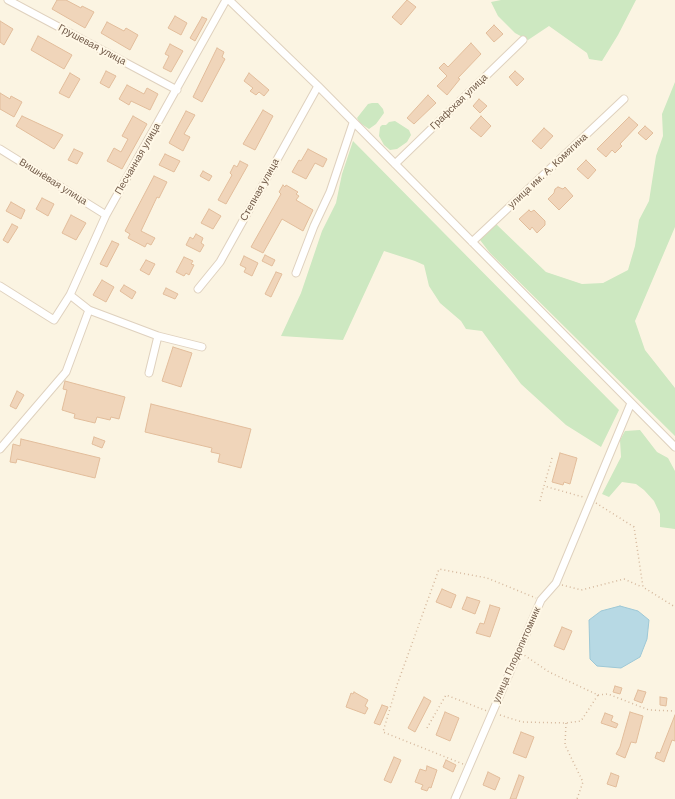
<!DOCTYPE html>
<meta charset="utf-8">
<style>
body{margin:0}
canvas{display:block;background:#fbf4e2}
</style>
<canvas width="675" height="799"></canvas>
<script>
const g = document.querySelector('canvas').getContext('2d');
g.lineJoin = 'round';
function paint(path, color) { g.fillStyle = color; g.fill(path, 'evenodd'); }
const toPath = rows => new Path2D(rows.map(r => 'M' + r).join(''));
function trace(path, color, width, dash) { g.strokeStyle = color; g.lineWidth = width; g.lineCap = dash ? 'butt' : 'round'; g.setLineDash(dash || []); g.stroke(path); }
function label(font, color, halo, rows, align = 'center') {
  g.font = font + ' Arial,sans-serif'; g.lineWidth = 4; g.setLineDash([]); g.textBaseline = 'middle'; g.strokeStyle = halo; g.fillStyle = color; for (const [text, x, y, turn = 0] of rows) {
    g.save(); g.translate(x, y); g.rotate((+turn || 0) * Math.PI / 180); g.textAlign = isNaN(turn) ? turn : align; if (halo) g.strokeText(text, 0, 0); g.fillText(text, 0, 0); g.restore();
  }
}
paint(toPath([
 [501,0,636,0,618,35,602,61,589,59,587,53,549,26,528,40,515,33,498,16,491,2],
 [675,82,675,227,635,321,645,350,675,388,675,436,490,253,480,240,496,224,546,272,582,284,603,283,628,270,635,246,639,220,649,201,656,156,663,136,662,114],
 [372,103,378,103,383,109,384,113,376,124,369,129,360,123,357,118,368,104],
 [395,121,409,130,411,135,407,142,397,149,390,150,384,145,379,136,380,127,382,125,386,125,389,122],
 [353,141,619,410,601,447,566,425,521,384,482,331,466,329,461,321,440,303,429,286,424,265,415,261,384,251,343,340,281,336,301,293,322,231,336,203,342,174],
 [640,430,657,452,668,458,675,471,675,529,660,527,660,514,654,501,644,490,636,484,622,482,609,497,602,494,621,457,620,440,625,431]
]), '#cde8c1');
const water = toPath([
 [620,606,638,611,649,620,647,639,640,657,621,668,597,666,590,659,589,620,601,611,620,606]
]);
paint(water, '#b7d9e4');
trace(water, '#9dc8d6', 1);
const building = toPath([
 [57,0,66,0,81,8,82,6,94,12,85,28,52,9,57,0],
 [407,0,416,7,401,25,392,17,407,0],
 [175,16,187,23,181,35,168,28,175,16],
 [202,17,207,19,195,41,190,38,202,17],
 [0,21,13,29,4,45,0,42,0,21],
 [107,22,124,31,126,28,138,35,130,50,101,33,107,22],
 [494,25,503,34,494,42,486,33,494,25],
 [38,36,72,55,64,69,31,50,38,36],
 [471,43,481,54,458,78,460,79,447,95,437,86,447,76,439,68,444,63,448,67,471,43],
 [170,44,183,51,171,72,163,68,169,56,165,54,170,44],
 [217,48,224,52,222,57,225,59,202,102,193,97,217,48],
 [106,71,116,76,109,88,100,83,106,71],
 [515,71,524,79,517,86,509,77,515,71],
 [70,73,80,79,69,98,59,93,70,73],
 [249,73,269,90,264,96,259,92,256,95,250,91,253,88,244,81,249,73],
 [127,85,144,94,147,88,158,94,150,110,131,101,129,105,119,99,127,85],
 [0,93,10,99,11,96,22,102,14,117,0,109,0,93],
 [428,95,436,103,414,124,407,118,428,95],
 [479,99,487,106,480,113,473,106,479,99],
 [263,110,273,116,255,150,243,144,263,110],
 [186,111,195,115,184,134,190,137,183,151,169,143,186,111],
 [22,116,63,135,54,149,16,126,22,116],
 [133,116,147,124,122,169,107,161,114,148,121,152,128,139,122,136,133,116],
 [481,116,491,126,481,137,470,128,481,116],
 [629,117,638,125,620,144,622,146,615,153,612,150,606,157,597,149,629,117],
 [645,126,653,133,646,140,638,133,645,126],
 [544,128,553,136,541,149,532,141,544,128],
 [74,149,83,153,77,164,68,160,74,149],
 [308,149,327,159,323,167,315,163,306,179,292,172,299,160,301,161,308,149],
 [165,154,180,161,174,172,159,165,165,154],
 [586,160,596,170,588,179,577,169,586,160],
 [240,161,248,165,226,204,218,200,232,175,230,173,234,165,237,167,240,161],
 [203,171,212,176,209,181,200,176,203,171],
 [154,176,167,182,159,198,157,197,141,231,155,238,151,245,147,243,145,247,128,238,130,234,125,231,154,176],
 [283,185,285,187,286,185,298,192,296,194,299,196,296,200,313,210,303,231,282,219,263,253,251,247,281,194,279,192,283,185],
 [558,187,563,189,565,187,573,196,559,210,548,199,554,193,555,189,558,187],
 [42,198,54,204,48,216,36,209,42,198],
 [11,202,25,210,21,219,6,211,11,202],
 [209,209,221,216,213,229,201,223,209,209],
 [529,210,531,212,534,210,545,221,545,225,537,233,532,227,530,230,519,219,529,210],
 [71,215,86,223,76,240,62,233,71,215],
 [12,224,18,227,8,243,3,240,12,224],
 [196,234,203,238,201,243,204,245,200,252,186,245,190,237,193,239,196,234],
 [112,241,119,244,107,267,100,264,112,241],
 [265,255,275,260,272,266,262,261,265,255],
 [244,256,258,263,252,276,244,272,246,268,240,265,244,256],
 [184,257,193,261,191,264,194,265,189,275,186,273,184,276,176,272,184,257],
 [146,260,155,264,149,275,140,270,146,260],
 [276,272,282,274,271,297,265,294,276,272],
 [102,280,114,287,106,302,93,295,102,280],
 [124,285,136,292,132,299,120,291,124,285],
 [166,288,178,294,175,299,163,294,166,288],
 [173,347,192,353,181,387,162,381,173,347],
 [65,381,125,397,119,419,111,417,110,420,97,417,95,423,74,418,75,414,62,410,67,390,63,389,65,381],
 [17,391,24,395,16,409,10,406,17,391],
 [151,404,251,429,241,468,218,462,220,454,211,452,212,448,145,432,151,404],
 [94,437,105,441,102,448,92,444,94,437],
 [21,439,100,458,95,478,17,459,16,463,10,462,13,444,20,446,21,439],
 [560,453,577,458,570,484,564,482,563,485,552,482,560,453],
 [442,589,456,595,451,608,436,602,442,589],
 [467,597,480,601,475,614,462,609,467,597],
 [490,605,500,608,490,637,476,633,480,623,484,624,490,605],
 [562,627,572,631,564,650,554,646,562,627],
 [615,686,622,688,620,694,613,692,615,686],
 [638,690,646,692,642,703,634,700,638,690],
 [354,692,368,700,365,706,368,708,365,714,346,707,351,693,353,694,354,692],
 [424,697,431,701,415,732,408,728,424,697],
 [660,697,667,698,666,706,660,705,660,697],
 [382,705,388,707,380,725,374,723,382,705],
 [445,712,459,718,450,741,436,735,445,712],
 [630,712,643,716,636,743,631,742,625,758,616,754,620,747,630,712],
 [605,713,613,716,611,721,618,724,616,728,601,723,605,713],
 [675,715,675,741,672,740,664,762,655,758,657,752,660,753,675,715],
 [521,732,534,737,526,758,513,753,521,732],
 [394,757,401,760,391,783,384,780,394,757],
 [446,760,456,765,453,772,443,767,446,760],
 [427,766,437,770,431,788,429,787,427,791,421,789,423,785,415,782,420,769,426,771,427,766],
 [488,772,500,778,495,790,483,785,488,772],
 [611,773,619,776,616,787,607,784,611,773],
 [519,775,524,777,516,799,510,799,519,775]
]);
paint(building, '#f0d5ba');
trace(building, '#e2bd9b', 1);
const minor = toPath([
 [8,0,177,90],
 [229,0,318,86,675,447],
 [0,149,106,215],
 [395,164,523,40],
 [472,242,624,99],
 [296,273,314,226,330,192,353,123],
 [0,286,54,320,70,295,106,215,226,0],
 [198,289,220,262,318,86],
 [89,310,158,336,202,347],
 [149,373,158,336],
 [0,449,66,372,89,310,70,295],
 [455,799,541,600,556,583,631,403]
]);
trace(minor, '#dfd1be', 9);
trace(toPath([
 [552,458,544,486,583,497],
 [540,501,544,486],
 [596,503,634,527,643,587,675,607],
 [562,585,581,590,624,579,642,587],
 [598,695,608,694,649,710,675,711],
 [500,715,522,722,566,723,581,721,598,695,549,672,524,655],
 [566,723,565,745,583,782,577,799],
 [427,728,446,695,487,711],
 [463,764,383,732,397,685,439,569,487,578,536,598]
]), '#d5b89d', 1.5, [1, 3]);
trace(minor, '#fff', 7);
label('10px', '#725b49', '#fff8e7', [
 ["Грушевая улица",92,45,28],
 ["Графская улица",459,102,-44],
 ["Песчанная улица",138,159,-60],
 ["улица им. А. Комягина",548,171,-43],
 ["Вишнёвая улица",53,182,32],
 ["Степная улица",260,190,-61],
 ["улица Плодопитомник",517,655,-66]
]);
</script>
